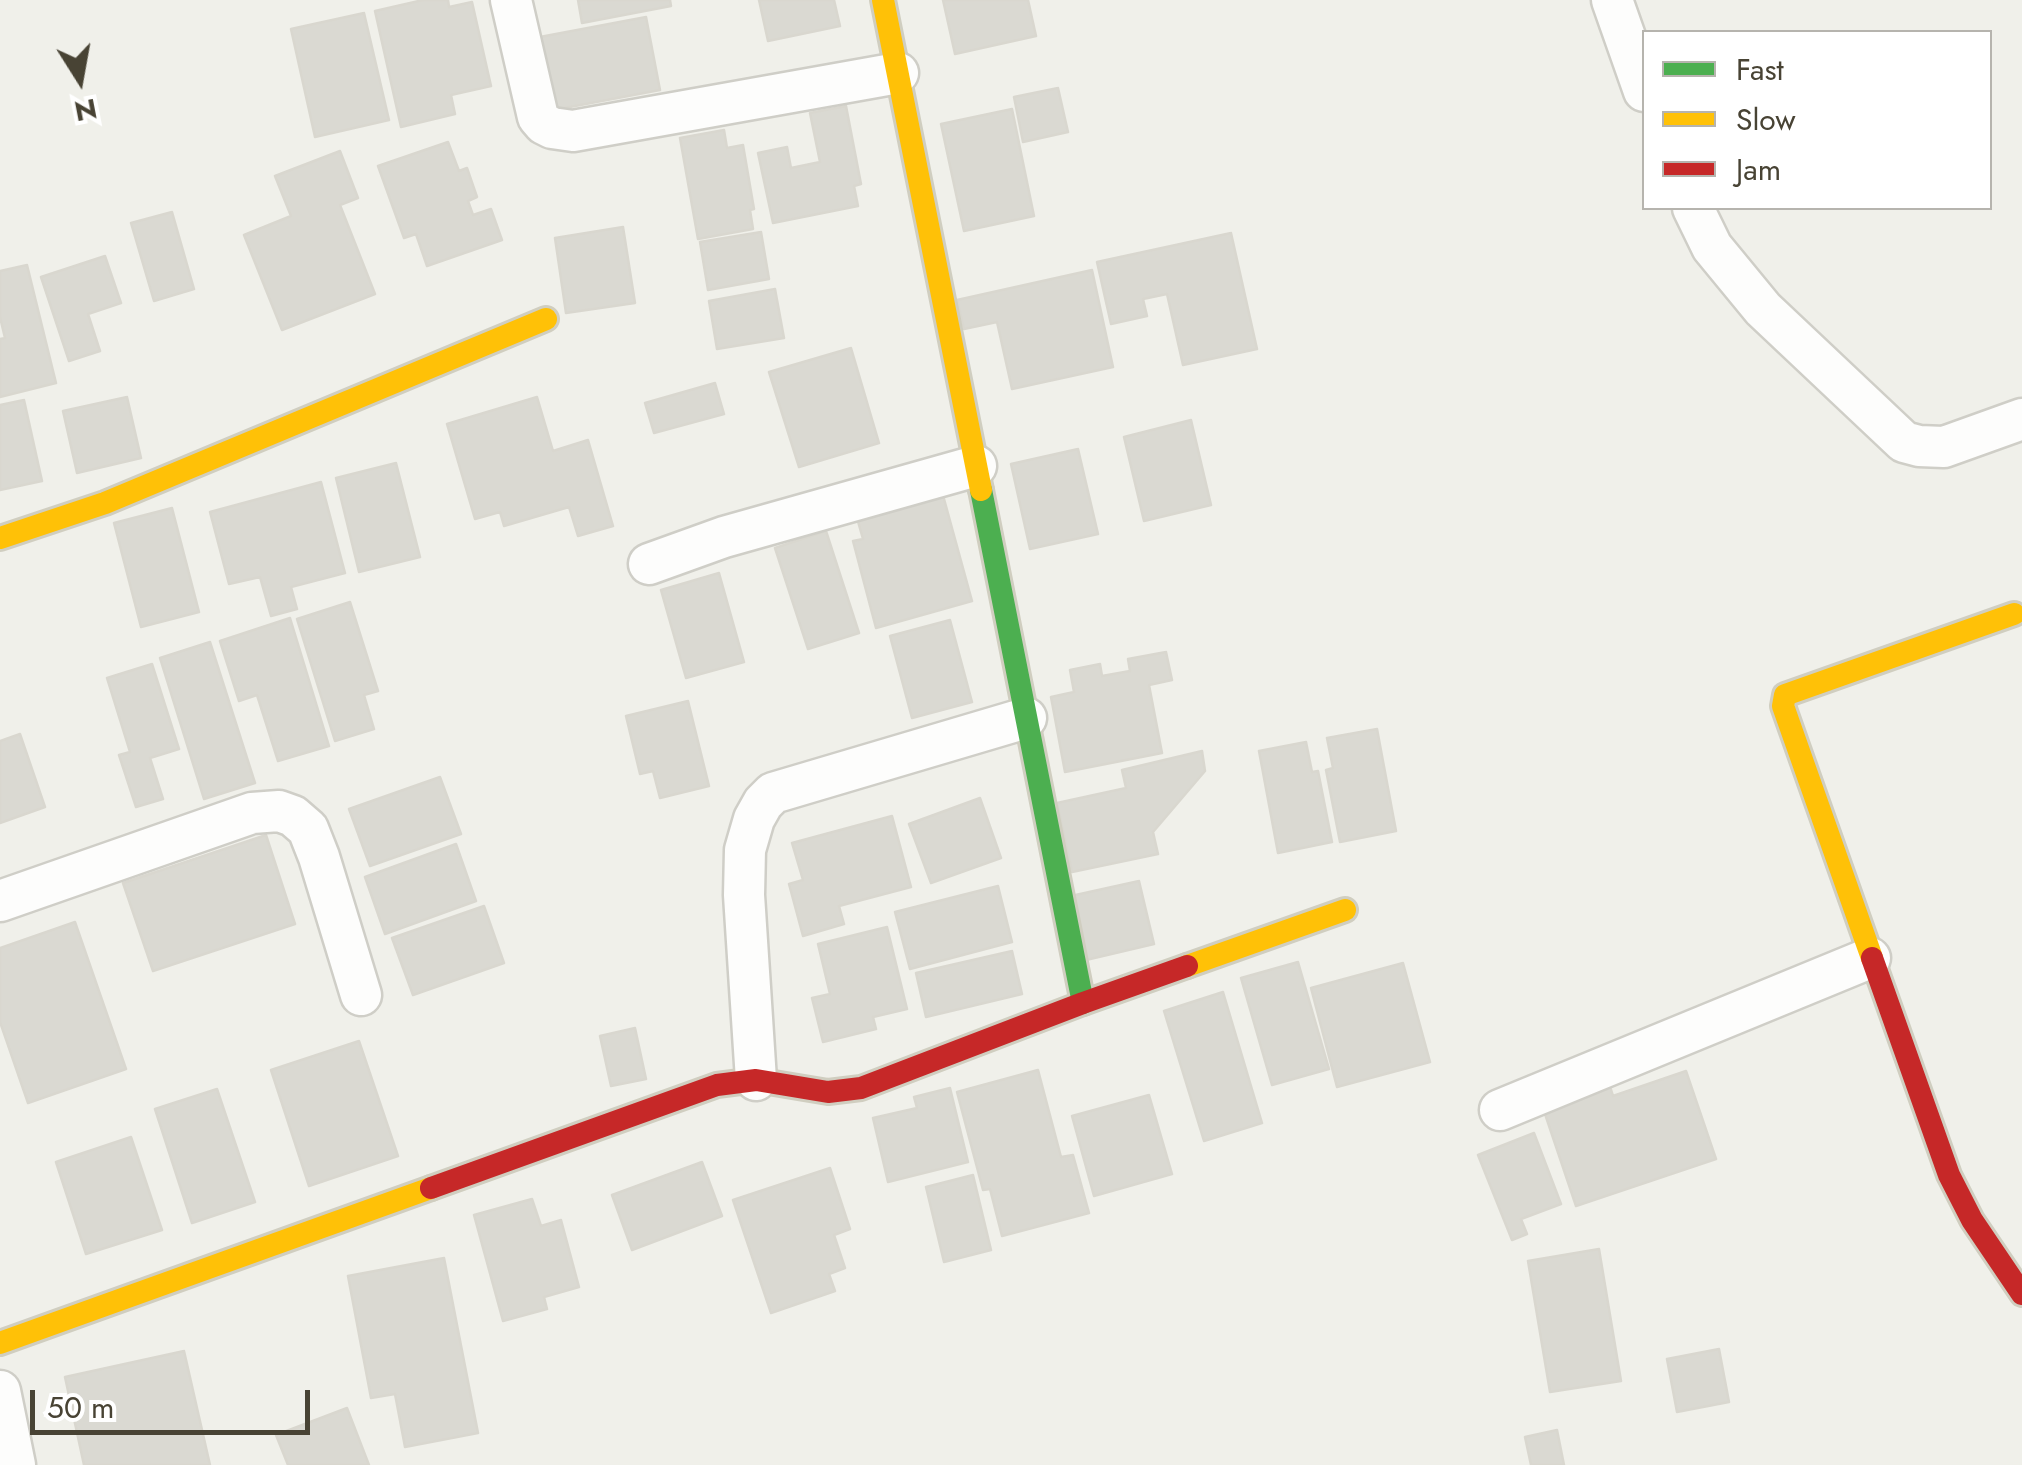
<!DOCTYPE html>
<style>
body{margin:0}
#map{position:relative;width:2022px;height:1465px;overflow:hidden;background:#f0f0ea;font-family:Jost,sans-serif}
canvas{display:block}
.legend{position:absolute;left:1642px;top:30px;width:350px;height:180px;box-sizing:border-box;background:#fff;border:2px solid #b6b4ae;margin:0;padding:12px 18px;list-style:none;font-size:30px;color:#484334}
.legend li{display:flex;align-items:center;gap:20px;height:50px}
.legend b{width:50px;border:2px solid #b6b4ae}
.north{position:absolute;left:30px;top:30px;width:100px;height:100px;-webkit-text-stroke:8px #fff;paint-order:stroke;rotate:169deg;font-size:28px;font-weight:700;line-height:40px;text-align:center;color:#484334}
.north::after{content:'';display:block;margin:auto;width:35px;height:45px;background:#484334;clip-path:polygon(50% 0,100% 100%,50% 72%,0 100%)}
.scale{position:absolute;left:30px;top:1390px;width:280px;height:45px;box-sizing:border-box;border:5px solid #484334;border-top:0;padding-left:12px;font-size:30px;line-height:35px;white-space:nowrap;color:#484334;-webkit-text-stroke:8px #fff;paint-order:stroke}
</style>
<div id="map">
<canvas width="2022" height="1465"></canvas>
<ul class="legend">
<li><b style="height:12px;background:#4caf50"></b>Fast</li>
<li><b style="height:12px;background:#ffc107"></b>Slow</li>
<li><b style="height:12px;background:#c62828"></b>Jam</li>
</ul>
<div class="north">N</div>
<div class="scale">50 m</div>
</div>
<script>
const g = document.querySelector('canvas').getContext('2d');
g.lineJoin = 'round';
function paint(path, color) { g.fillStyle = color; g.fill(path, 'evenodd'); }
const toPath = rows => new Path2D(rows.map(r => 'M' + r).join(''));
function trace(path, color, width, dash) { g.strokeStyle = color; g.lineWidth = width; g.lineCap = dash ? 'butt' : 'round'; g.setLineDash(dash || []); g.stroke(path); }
const building = toPath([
 [423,0,448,0,449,7,472,2,491,86,451,95,455,114,401,127,375,11,423,0],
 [578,0,670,0,671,6,582,23,578,0],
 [759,0,834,0,840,26,768,41,759,0],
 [943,0,1028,0,1036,36,955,54,943,0],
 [364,13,389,120,315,137,291,29,364,13],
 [646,17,660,90,538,113,524,40,646,17],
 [1058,88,1068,132,1023,142,1014,97,1058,88],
 [846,106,861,184,854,186,858,206,773,223,758,153,787,147,791,168,820,162,810,113,846,106],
 [1012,109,1034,216,964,231,941,124,1012,109],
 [724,130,727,148,743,145,754,209,750,210,753,229,698,239,680,138,724,130],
 [448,142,459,171,467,168,477,197,468,201,473,215,491,209,502,240,427,266,416,234,404,238,378,166,448,142],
 [340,151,358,198,340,205,375,294,282,330,244,235,291,216,275,176,340,151],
 [172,212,194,289,154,301,131,223,172,212],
 [623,227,635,303,566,313,555,238,623,227],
 [761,232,769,279,708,290,700,242,761,232],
 [1231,233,1257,349,1183,365,1167,294,1143,299,1147,316,1111,324,1097,262,1231,233],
 [105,256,121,303,88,314,100,351,69,361,41,277,105,256],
 [27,265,56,383,0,397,0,339,5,338,0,317,0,271,27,265],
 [1092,270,1113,367,1012,389,997,322,964,329,957,300,1092,270],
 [775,289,784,338,717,349,709,301,775,289],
 [851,348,879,443,799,467,769,372,851,348],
 [715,383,724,414,654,433,645,403,715,383],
 [127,397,141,458,77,473,63,411,127,397],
 [537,397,553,451,588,440,613,526,578,536,569,507,504,526,500,512,475,519,447,424,537,397],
 [24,400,42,481,0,490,0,405,24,400],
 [1191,420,1211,505,1144,521,1124,437,1191,420],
 [1078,449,1098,534,1030,549,1011,464,1078,449],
 [396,463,420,557,359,572,336,478,396,463],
 [321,482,345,573,291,587,297,609,271,616,260,577,229,584,210,512,321,482],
 [941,488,972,601,876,628,853,541,863,539,855,511,941,488],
 [172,508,199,612,141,627,114,523,172,508],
 [826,531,859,633,808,649,775,548,826,531],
 [719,573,744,662,686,678,661,590,719,573],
 [350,602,378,691,364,695,374,729,335,741,297,619,350,602],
 [290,618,329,746,278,761,257,695,239,701,220,641,290,618],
 [950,620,972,702,912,718,890,636,950,620],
 [210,642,255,783,204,799,160,658,210,642],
 [1166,652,1172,680,1149,685,1162,753,1065,772,1051,697,1074,692,1070,670,1100,664,1102,676,1130,671,1128,659,1166,652],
 [152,664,179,749,150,758,163,799,136,807,119,755,130,752,107,678,152,664],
 [688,701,709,786,660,798,653,771,640,774,626,716,688,701],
 [1377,729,1396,831,1340,842,1326,770,1333,768,1327,738,1377,729],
 [20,734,45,807,0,823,0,741,20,734],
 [1306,742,1312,772,1318,771,1332,842,1278,853,1259,751,1306,742],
 [1202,751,1205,771,1153,832,1158,854,1072,872,1057,803,1126,788,1122,770,1202,751],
 [440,777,461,834,370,866,349,809,440,777],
 [980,798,1001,858,931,883,909,824,980,798],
 [892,816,911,887,839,906,844,924,803,936,789,884,803,880,792,843,892,816],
 [266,835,295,924,153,971,123,883,266,835],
 [456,844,476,901,385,934,365,877,456,844],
 [1139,881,1154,944,1086,960,1071,896,1139,881],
 [998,886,1012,942,910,969,895,912,998,886],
 [484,906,504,963,413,995,392,938,484,906],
 [75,922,126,1069,28,1103,0,1022,0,948,75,922],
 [887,927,907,1009,873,1017,876,1029,823,1042,812,998,830,994,818,944,887,927],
 [1012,951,1022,994,926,1017,916,973,1012,951],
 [1298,962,1329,1069,1272,1085,1241,978,1298,962],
 [1403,963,1430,1062,1337,1087,1311,988,1403,963],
 [1223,992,1262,1123,1204,1141,1164,1011,1223,992],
 [635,1028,646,1079,611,1086,600,1036,635,1028],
 [359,1041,398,1156,309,1186,271,1070,359,1041],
 [1038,1070,1061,1157,1073,1155,1089,1213,1002,1236,990,1189,983,1190,957,1092,1038,1070],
 [1686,1071,1716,1159,1576,1206,1542,1105,1609,1083,1613,1096,1686,1071],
 [950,1088,968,1162,888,1182,873,1118,917,1108,914,1097,950,1088],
 [217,1089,255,1202,192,1223,155,1109,217,1089],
 [1149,1095,1172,1174,1094,1196,1072,1116,1149,1095],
 [1534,1133,1561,1204,1521,1219,1527,1234,1512,1240,1478,1155,1534,1133],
 [131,1137,162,1230,86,1254,56,1162,131,1137],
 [702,1162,722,1216,632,1250,612,1195,702,1162],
 [830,1168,850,1229,834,1235,845,1268,829,1274,835,1291,771,1313,733,1200,830,1168],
 [973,1175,991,1250,944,1262,926,1187,973,1175],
 [532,1199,541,1226,561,1220,579,1287,544,1297,547,1309,503,1321,474,1215,532,1199],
 [1599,1249,1621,1381,1550,1392,1528,1261,1599,1249],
 [444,1258,478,1433,405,1447,395,1394,371,1398,348,1276,444,1258],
 [1719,1349,1729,1402,1677,1412,1667,1359,1719,1349],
 [184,1351,210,1465,84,1465,65,1377,184,1351],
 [347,1408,369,1465,288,1465,276,1435,347,1408],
 [1557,1430,1564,1465,1531,1465,1525,1437,1557,1430]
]);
paint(building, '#dad9d2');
trace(building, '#d9d7cf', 2.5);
const street = toPath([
 [511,0,538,117,544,124,552,128,573,131,898,73],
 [1612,0,1644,91],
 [1693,208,1712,247,1763,309,1904,442,1919,446,1944,447,2022,419],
 [649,564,724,537,976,466],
 [0,901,252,813,279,811,293,816,308,829,319,857,361,995],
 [756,1080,744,895,745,850,754,819,763,803,773,793,1026,718],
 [1500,1110,1870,958],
 [0,1391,15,1465]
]);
const fast = toPath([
 [981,490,1083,1003]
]);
const slow = toPath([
 [883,0,981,490],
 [0,538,105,503,546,319],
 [1872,958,1783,706,1785,695,2014,614],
 [1187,966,1345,910],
 [0,1343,431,1188]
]);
const jam = toPath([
 [1872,958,1949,1175,1972,1220,2022,1294],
 [431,1188,717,1085,756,1080,828,1092,861,1088,1083,1003,1187,966]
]);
trace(street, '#cfcec7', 45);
trace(fast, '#d0cec0', 28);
trace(slow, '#d0cec0', 28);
trace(jam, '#d0cec0', 28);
trace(street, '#fdfdfc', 40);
trace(fast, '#4caf50', 22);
trace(slow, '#ffc107', 22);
trace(jam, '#c62828', 22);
</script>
